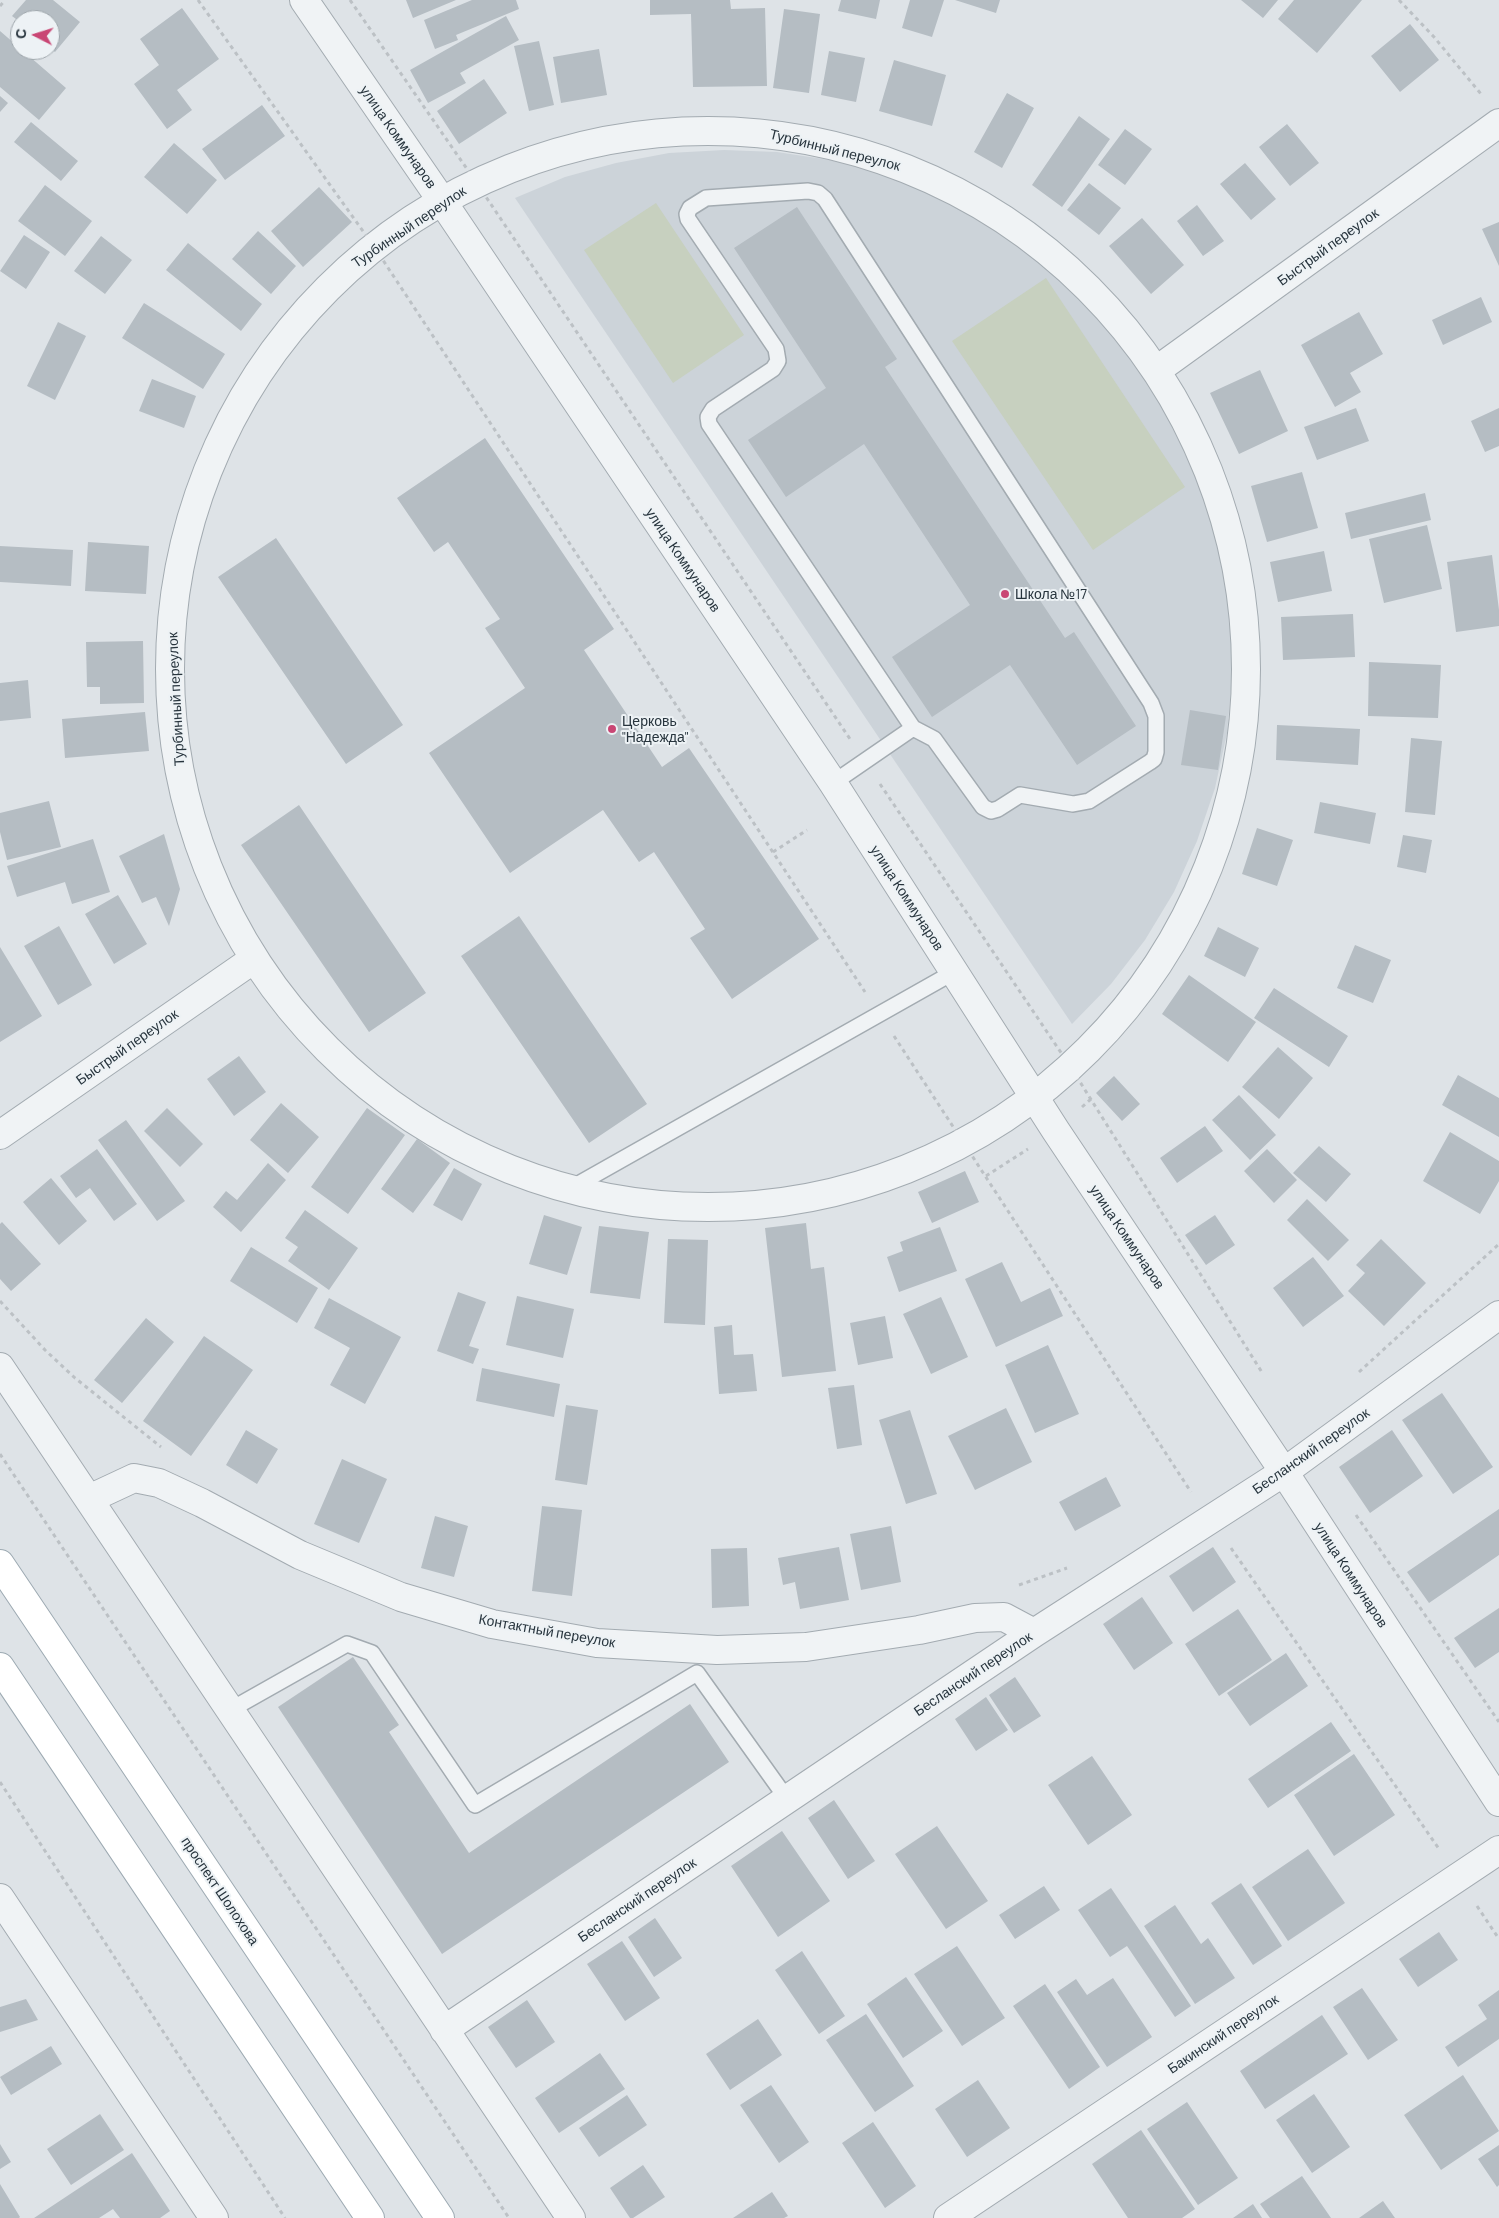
<!DOCTYPE html>
<meta charset="utf-8">
<style>
body{margin:0}
#map{position:relative;width:1499px;height:2218px;overflow:hidden;background:#dee3e7;font-family:Barlow,sans-serif}
canvas{display:block}
.north{position:absolute;left:10px;top:10px;width:50px;height:50px;box-sizing:border-box;background:#edf2f5;border:1px solid #9ea6ab;border-radius:50%;rotate:275deg;font-size:14px;font-weight:700;line-height:20px;text-align:center;color:#27343d}
.north::after{content:'';display:block;margin:auto;width:18px;height:22px;background:#c94674;clip-path:polygon(50% 0,100% 100%,50% 72%,0 100%)}
</style>
<div id="map">
<canvas width="1499" height="2218"></canvas>
<div class="north">С</div>
</div>
<script>
const g = document.querySelector('canvas').getContext('2d');
g.lineJoin = 'round';
function paint(path, color) { g.fillStyle = color; g.fill(path, 'evenodd'); }
const toPath = rows => new Path2D(rows.map(r => 'M' + r).join(''));
function trace(path, color, width, dash) { g.strokeStyle = color; g.lineWidth = width; g.lineCap = dash ? 'butt' : 'round'; g.setLineDash(dash || []); g.stroke(path); }
function label(font, color, halo, rows, align = 'center') {
  g.font = font + ' Barlow,sans-serif'; g.lineWidth = 4; g.setLineDash([]); g.textBaseline = 'middle'; g.strokeStyle = halo; g.fillStyle = color; for (const [text, x, y, turn = 0] of rows) {
    g.save(); g.translate(x, y); g.rotate((+turn || 0) * Math.PI / 180); g.textAlign = isNaN(turn) ? turn : align; if (halo) g.strokeText(text, 0, 0); g.fillText(text, 0, 0); g.restore();
  }
}
paint(toPath([
 [724,150,777,152,830,160,883,173,933,193,981,217,1026,247,1068,281,1106,320,1140,362,1169,409,1193,459,1212,512,1225,566,1232,622,1232,678,1227,733,1215,788,1197,841,1174,892,1145,940,1111,984,1072,1024,515,198,565,177,616,163,669,153]
]), '#ccd3d9');
paint(toPath([
 [656,203,744,335,673,383,584,250],
 [1046,278,1185,487,1093,550,952,341]
]), '#c7d0bf');
paint(toPath([
 [26,0,53,0,80,22,55,52,50,48,50,20,20,20,20,22,12,16],
 [406,0,456,0,413,18],
 [472,0,516,0,519,9,456,35,458,40,435,49,424,20],
 [650,0,730,0,731,9,765,8,767,86,693,87,691,14,650,15],
 [841,0,880,0,876,19,838,11],
 [910,0,944,0,932,37,902,28],
 [955,0,1000,0,996,13],
 [1241,0,1278,0,1263,18],
 [1294,0,1362,0,1317,53,1278,19],
 [182,8,219,59,177,90,192,110,167,129,134,84,159,65,140,39],
 [784,9,820,14,809,93,773,88],
 [506,16,519,40,460,73,466,83,428,103,410,70],
 [1410,24,1439,60,1400,92,1371,56],
 [0,31,66,88,39,120,0,87],
 [539,41,554,105,529,111,514,46],
 [599,49,607,95,561,103,553,57],
 [829,51,865,58,856,102,821,95],
 [894,60,946,75,932,126,879,111],
 [484,79,507,113,459,144,437,111],
 [1007,93,1034,108,1002,168,974,152],
 [0,96,8,103,0,112],
 [262,105,285,136,225,180,202,149],
 [1079,116,1110,139,1062,207,1032,185],
 [31,122,78,161,61,181,14,142],
 [1287,124,1319,163,1290,186,1259,147],
 [1125,129,1152,149,1125,185,1098,165],
 [174,143,217,180,187,214,144,177],
 [1245,163,1276,199,1251,220,1220,184],
 [1089,183,1121,208,1099,235,1067,210],
 [45,185,92,221,65,256,18,221],
 [319,187,352,222,303,267,271,231],
 [1197,205,1224,241,1203,256,1177,221],
 [797,207,897,359,885,367,1065,638,1074,632,1136,726,1077,765,1010,665,932,717,892,657,970,605,864,444,786,497,748,440,826,388,734,248],
 [1142,218,1184,265,1151,294,1109,246],
 [1499,222,1499,266,1482,229],
 [258,231,296,266,271,294,232,259],
 [24,235,50,252,26,289,0,271],
 [101,236,132,260,105,294,74,271],
 [188,243,262,304,241,331,166,270],
 [1481,297,1492,322,1443,345,1432,320],
 [144,303,225,354,203,389,122,338],
 [1359,312,1383,354,1350,373,1361,392,1335,407,1301,345],
 [58,322,86,336,55,400,27,386],
 [1260,370,1288,431,1239,454,1210,393],
 [152,379,196,396,184,428,139,411],
 [1356,408,1369,441,1317,460,1304,427],
 [1499,408,1499,446,1485,452,1471,421],
 [485,438,614,629,584,650,662,767,689,748,819,939,732,999,690,938,705,929,654,852,639,862,603,810,510,873,429,753,525,688,485,628,500,619,448,542,434,552,397,498],
 [1302,472,1318,528,1267,542,1251,486],
 [1425,493,1431,520,1351,539,1345,513],
 [1427,525,1442,589,1384,603,1369,539],
 [276,538,403,725,346,764,218,577],
 [88,542,149,546,146,594,85,591],
 [0,546,73,550,71,586,0,582],
 [1324,551,1332,591,1278,602,1270,562],
 [1492,555,1499,610,1499,626,1456,632,1447,562],
 [1353,614,1355,657,1283,660,1281,617],
 [143,641,144,703,100,704,100,687,87,687,86,642],
 [1369,662,1441,665,1438,718,1368,716],
 [28,680,31,718,0,721,0,683],
 [1190,710,1226,716,1218,770,1181,765],
 [145,712,149,751,65,758,62,719],
 [1277,725,1360,729,1358,765,1276,760],
 [1411,738,1442,741,1435,815,1405,812],
 [49,801,61,847,7,860,0,832,0,813],
 [1320,802,1376,813,1370,844,1314,833],
 [299,805,426,993,369,1032,241,845],
 [1257,828,1293,840,1277,886,1242,874],
 [164,834,180,889,169,926,156,897,142,903,119,856],
 [1403,835,1432,840,1426,873,1397,867],
 [93,839,110,892,72,904,65,882,17,897,7,866],
 [118,895,147,944,114,964,85,914],
 [519,916,647,1104,589,1143,461,956],
 [59,926,92,985,58,1005,24,946],
 [1218,927,1259,948,1245,977,1204,956],
 [1355,945,1391,960,1373,1003,1337,988],
 [0,947,42,1016,0,1042],
 [1189,975,1256,1022,1228,1062,1162,1014],
 [1274,988,1348,1036,1329,1067,1254,1018],
 [1278,1047,1313,1078,1279,1119,1242,1087],
 [239,1056,266,1092,234,1116,207,1079],
 [1458,1075,1499,1098,1499,1137,1442,1105],
 [1114,1076,1140,1104,1122,1121,1096,1093],
 [1239,1095,1276,1135,1250,1160,1212,1120],
 [281,1103,319,1137,288,1173,250,1140],
 [167,1108,203,1144,180,1167,144,1131],
 [367,1108,405,1135,348,1214,311,1187],
 [126,1120,185,1201,157,1221,98,1140],
 [1205,1126,1223,1151,1177,1183,1160,1158],
 [1450,1132,1499,1161,1499,1181,1480,1214,1423,1181],
 [417,1139,450,1163,413,1213,381,1189],
 [1319,1146,1351,1174,1326,1202,1293,1173],
 [97,1149,137,1204,114,1221,90,1188,76,1198,60,1176],
 [1267,1149,1297,1180,1274,1203,1244,1171],
 [268,1163,286,1180,241,1232,213,1207,226,1191,237,1200],
 [454,1168,482,1184,462,1221,433,1205],
 [965,1171,979,1202,932,1223,918,1192],
 [51,1178,87,1221,59,1245,23,1202],
 [1307,1199,1349,1240,1328,1261,1287,1220],
 [305,1210,358,1248,329,1290,288,1261,298,1247,285,1238],
 [544,1215,582,1227,567,1275,529,1264],
 [1215,1215,1235,1245,1206,1265,1185,1235],
 [2,1222,41,1264,11,1291,0,1279,0,1224],
 [806,1223,811,1269,824,1267,836,1371,782,1377,765,1228],
 [599,1226,649,1232,640,1299,590,1293],
 [940,1227,957,1271,899,1292,887,1257,903,1251,900,1242],
 [668,1239,708,1240,705,1325,664,1323],
 [1381,1239,1426,1283,1384,1326,1348,1291,1365,1273,1356,1265],
 [251,1247,318,1288,297,1323,230,1281],
 [1313,1257,1344,1296,1303,1327,1273,1288],
 [1002,1262,1021,1302,1050,1288,1063,1316,996,1347,965,1279],
 [458,1292,486,1302,469,1346,479,1349,473,1364,437,1351],
 [517,1296,574,1309,563,1358,506,1345],
 [941,1297,968,1357,931,1374,903,1314],
 [329,1298,401,1337,365,1404,330,1385,350,1348,314,1328],
 [885,1316,893,1358,858,1365,850,1323],
 [146,1318,174,1342,122,1403,94,1380],
 [732,1325,734,1355,753,1354,757,1391,719,1394,714,1327],
 [204,1336,253,1370,191,1456,143,1421],
 [1048,1345,1079,1414,1035,1433,1005,1365],
 [482,1368,560,1384,554,1417,476,1401],
 [854,1385,862,1445,837,1449,828,1388],
 [1442,1393,1493,1467,1453,1494,1402,1420],
 [566,1405,598,1410,587,1485,555,1480],
 [1006,1408,1032,1462,975,1490,948,1436],
 [910,1410,937,1494,906,1504,879,1420],
 [246,1430,278,1449,257,1484,226,1465],
 [1392,1430,1423,1476,1370,1513,1339,1467],
 [342,1459,387,1479,359,1543,314,1524],
 [1106,1477,1121,1506,1075,1531,1059,1502],
 [542,1506,582,1510,572,1596,532,1591],
 [1499,1509,1499,1555,1429,1603,1407,1572],
 [435,1516,468,1526,454,1577,421,1568],
 [891,1526,901,1582,861,1590,850,1534],
 [839,1547,849,1600,800,1609,795,1582,783,1585,778,1558],
 [1213,1547,1236,1582,1193,1612,1169,1576],
 [747,1548,749,1606,712,1608,711,1549],
 [1142,1597,1173,1643,1134,1670,1103,1624],
 [1499,1608,1499,1652,1475,1668,1454,1638],
 [1238,1609,1272,1660,1219,1696,1185,1644],
 [1286,1653,1308,1686,1250,1726,1227,1693],
 [353,1657,399,1725,389,1732,469,1853,690,1704,729,1762,442,1954,278,1707],
 [1015,1677,1041,1716,1014,1733,989,1695],
 [986,1697,1008,1730,976,1751,955,1719],
 [1331,1722,1351,1751,1268,1808,1248,1779],
 [1354,1754,1395,1815,1334,1856,1294,1795],
 [1092,1756,1132,1815,1088,1845,1048,1785],
 [834,1800,875,1861,848,1879,808,1818],
 [937,1826,988,1901,946,1929,895,1854],
 [782,1831,830,1901,778,1937,731,1866],
 [1308,1849,1345,1903,1288,1941,1252,1887],
 [1241,1883,1282,1946,1253,1965,1211,1903],
 [1044,1886,1060,1910,1015,1939,999,1915],
 [1111,1888,1191,2006,1175,2017,1127,1946,1110,1957,1078,1910],
 [1175,1905,1201,1944,1208,1938,1235,1978,1195,2004,1144,1926],
 [655,1918,682,1958,654,1977,628,1937],
 [1439,1932,1458,1960,1418,1987,1399,1959],
 [622,1941,660,1998,625,2021,587,1964],
 [957,1946,1005,2018,962,2046,914,1974],
 [802,1951,845,2016,819,2034,775,1970],
 [906,1977,943,2031,903,2058,867,2004],
 [1113,1978,1152,2037,1107,2067,1057,1992,1076,1979,1087,1995],
 [1045,1984,1100,2067,1069,2089,1013,2006],
 [1362,1988,1398,2040,1368,2060,1333,2007],
 [1499,1990,1499,2039,1458,2067,1445,2047,1487,2019,1478,2005],
 [26,1999,38,2020,0,2032,0,2007],
 [527,2000,555,2042,516,2068,488,2027],
 [866,2014,914,2086,875,2112,826,2040],
 [1322,2015,1348,2054,1265,2109,1240,2071],
 [758,2019,782,2055,730,2090,706,2054],
 [51,2046,62,2064,11,2095,0,2077],
 [600,2053,625,2089,559,2133,535,2098],
 [1463,2075,1499,2131,1441,2170,1404,2115],
 [978,2080,1010,2128,967,2157,935,2109],
 [771,2085,809,2142,779,2163,740,2105],
 [1314,2094,1350,2147,1312,2173,1276,2120],
 [627,2095,647,2125,599,2157,579,2128],
 [1187,2102,1238,2178,1198,2205,1147,2129],
 [100,2114,124,2150,71,2185,47,2149],
 [873,2122,916,2186,885,2208,842,2143],
 [1141,2130,1195,2209,1182,2218,1128,2218,1092,2164],
 [0,2144,11,2162,0,2169],
 [1499,2145,1499,2185,1497,2187,1478,2159],
 [132,2153,170,2211,160,2218,120,2218,113,2209,99,2218,34,2218],
 [643,2165,665,2197,633,2218,630,2218,610,2188],
 [1302,2176,1331,2218,1270,2218,1260,2204],
 [0,2184,20,2217,19,2218,0,2218],
 [772,2192,788,2216,784,2218,733,2218],
 [1383,2201,1395,2218,1359,2218],
 [1253,2204,1262,2218,1233,2218]
]), '#b5bdc3');
const service = toPath([
 [833,783,913,728,709,424,708,417,713,409,773,369,778,361,776,349,688,219,687,214,690,208,706,198,808,191,818,193,825,199,1151,703,1156,716,1156,752,1154,759,1150,762,1089,801,1073,804,1020,795,998,809,991,811,983,807,934,739,913,728],
 [566,1191,954,972],
 [230,1710,347,1644,372,1653,475,1805,697,1673,787,1799]
]);
const minor = toPath([
 [304,0,442,201,833,783,1056,1131,1284,1472,1499,1802],
 '170 669a538 538 0 1 1 1076 0a538 538 0 1 1-1076 0Z',
 [1157,370,1499,123],
 [0,1135,254,959],
 [0,1367,571,2218],
 [89,1499,134,1478,159,1483,202,1503,300,1555,401,1597,492,1624,597,1643,717,1650,806,1647,919,1630,975,1618,1004,1617,1034,1633],
 [0,1898,214,2218],
 [444,2030,1034,1633,1284,1472,1499,1315],
 [948,2218,1499,1850]
]);
const primary = toPath([
 [0,1564,440,2218],
 [0,1667,370,2218]
]);
trace(service, '#a3abb1', 18);
trace(minor, '#a3abb1', 30);
trace(primary, '#9daab2', 30);
trace(toPath([
 [198,0,375,248,865,992],
 [350,0,476,182,850,739],
 [1399,0,1434,37,1481,94],
 [0,6,5,0],
 [880,784,1070,1066,1263,1374],
 [773,852,807,830],
 [894,1036,1191,1492],
 [1082,1107,1091,1099],
 [986,1176,1028,1149],
 [0,1301,45,1350,75,1378,161,1447],
 [1359,1372,1499,1244],
 [0,1454,509,2218],
 [1356,1515,1499,1722],
 [1231,1548,1439,1849],
 [1019,1585,1067,1568],
 [0,1782,285,2218],
 [1477,1906,1499,1939]
]), '#bcc1c5', 3, [4, 4]);
trace(service, '#f0f3f5', 15);
trace(minor, '#f0f3f5', 28);
trace(primary, '#fff', 28);
for (const [x, y, r, color] of [
 [1005,594,5,"#c94674"],
 [612,729,5,"#c94674"]
]) { const dot = new Path2D(); dot.arc(x, y, r, 0, 2 * Math.PI); g.fillStyle = color; g.fill(dot); trace(dot, '#edf2f5', 2); }
label('14px', '#27343d', '#edf2f5', [
 ["улица Коммунаров",398,137,55],
 ["Турбинный переулок",835,150,14],
 ["Турбинный переулок",409,227,-34],
 ["Быстрый переулок",1328,247,-36],
 ["улица Коммунаров",683,560,56],
 ["Турбинный переулок",176,699,-93],
 ["улица Коммунаров",907,898,57],
 ["Быстрый переулок",127,1047,-35],
 ["улица Коммунаров",1127,1237,56],
 ["Бесланский переулок",1311,1451,-35],
 ["улица Коммунаров",1351,1575,57],
 ["Контактный переулок",547,1631,10],
 ["Бесланский переулок",973,1674,-34],
 ["проспект Шолохова",220,1891,56],
 ["Бесланский переулок",637,1900,-34],
 ["Бакинский переулок",1223,2034,-34]
]);
label('14px', '#27343d', '#edf2f5', [
 ["Школа №17",1015,594],
 ["Церковь",622,721],
 ["\"Надежда\"",622,737]
], 'left');
</script>
